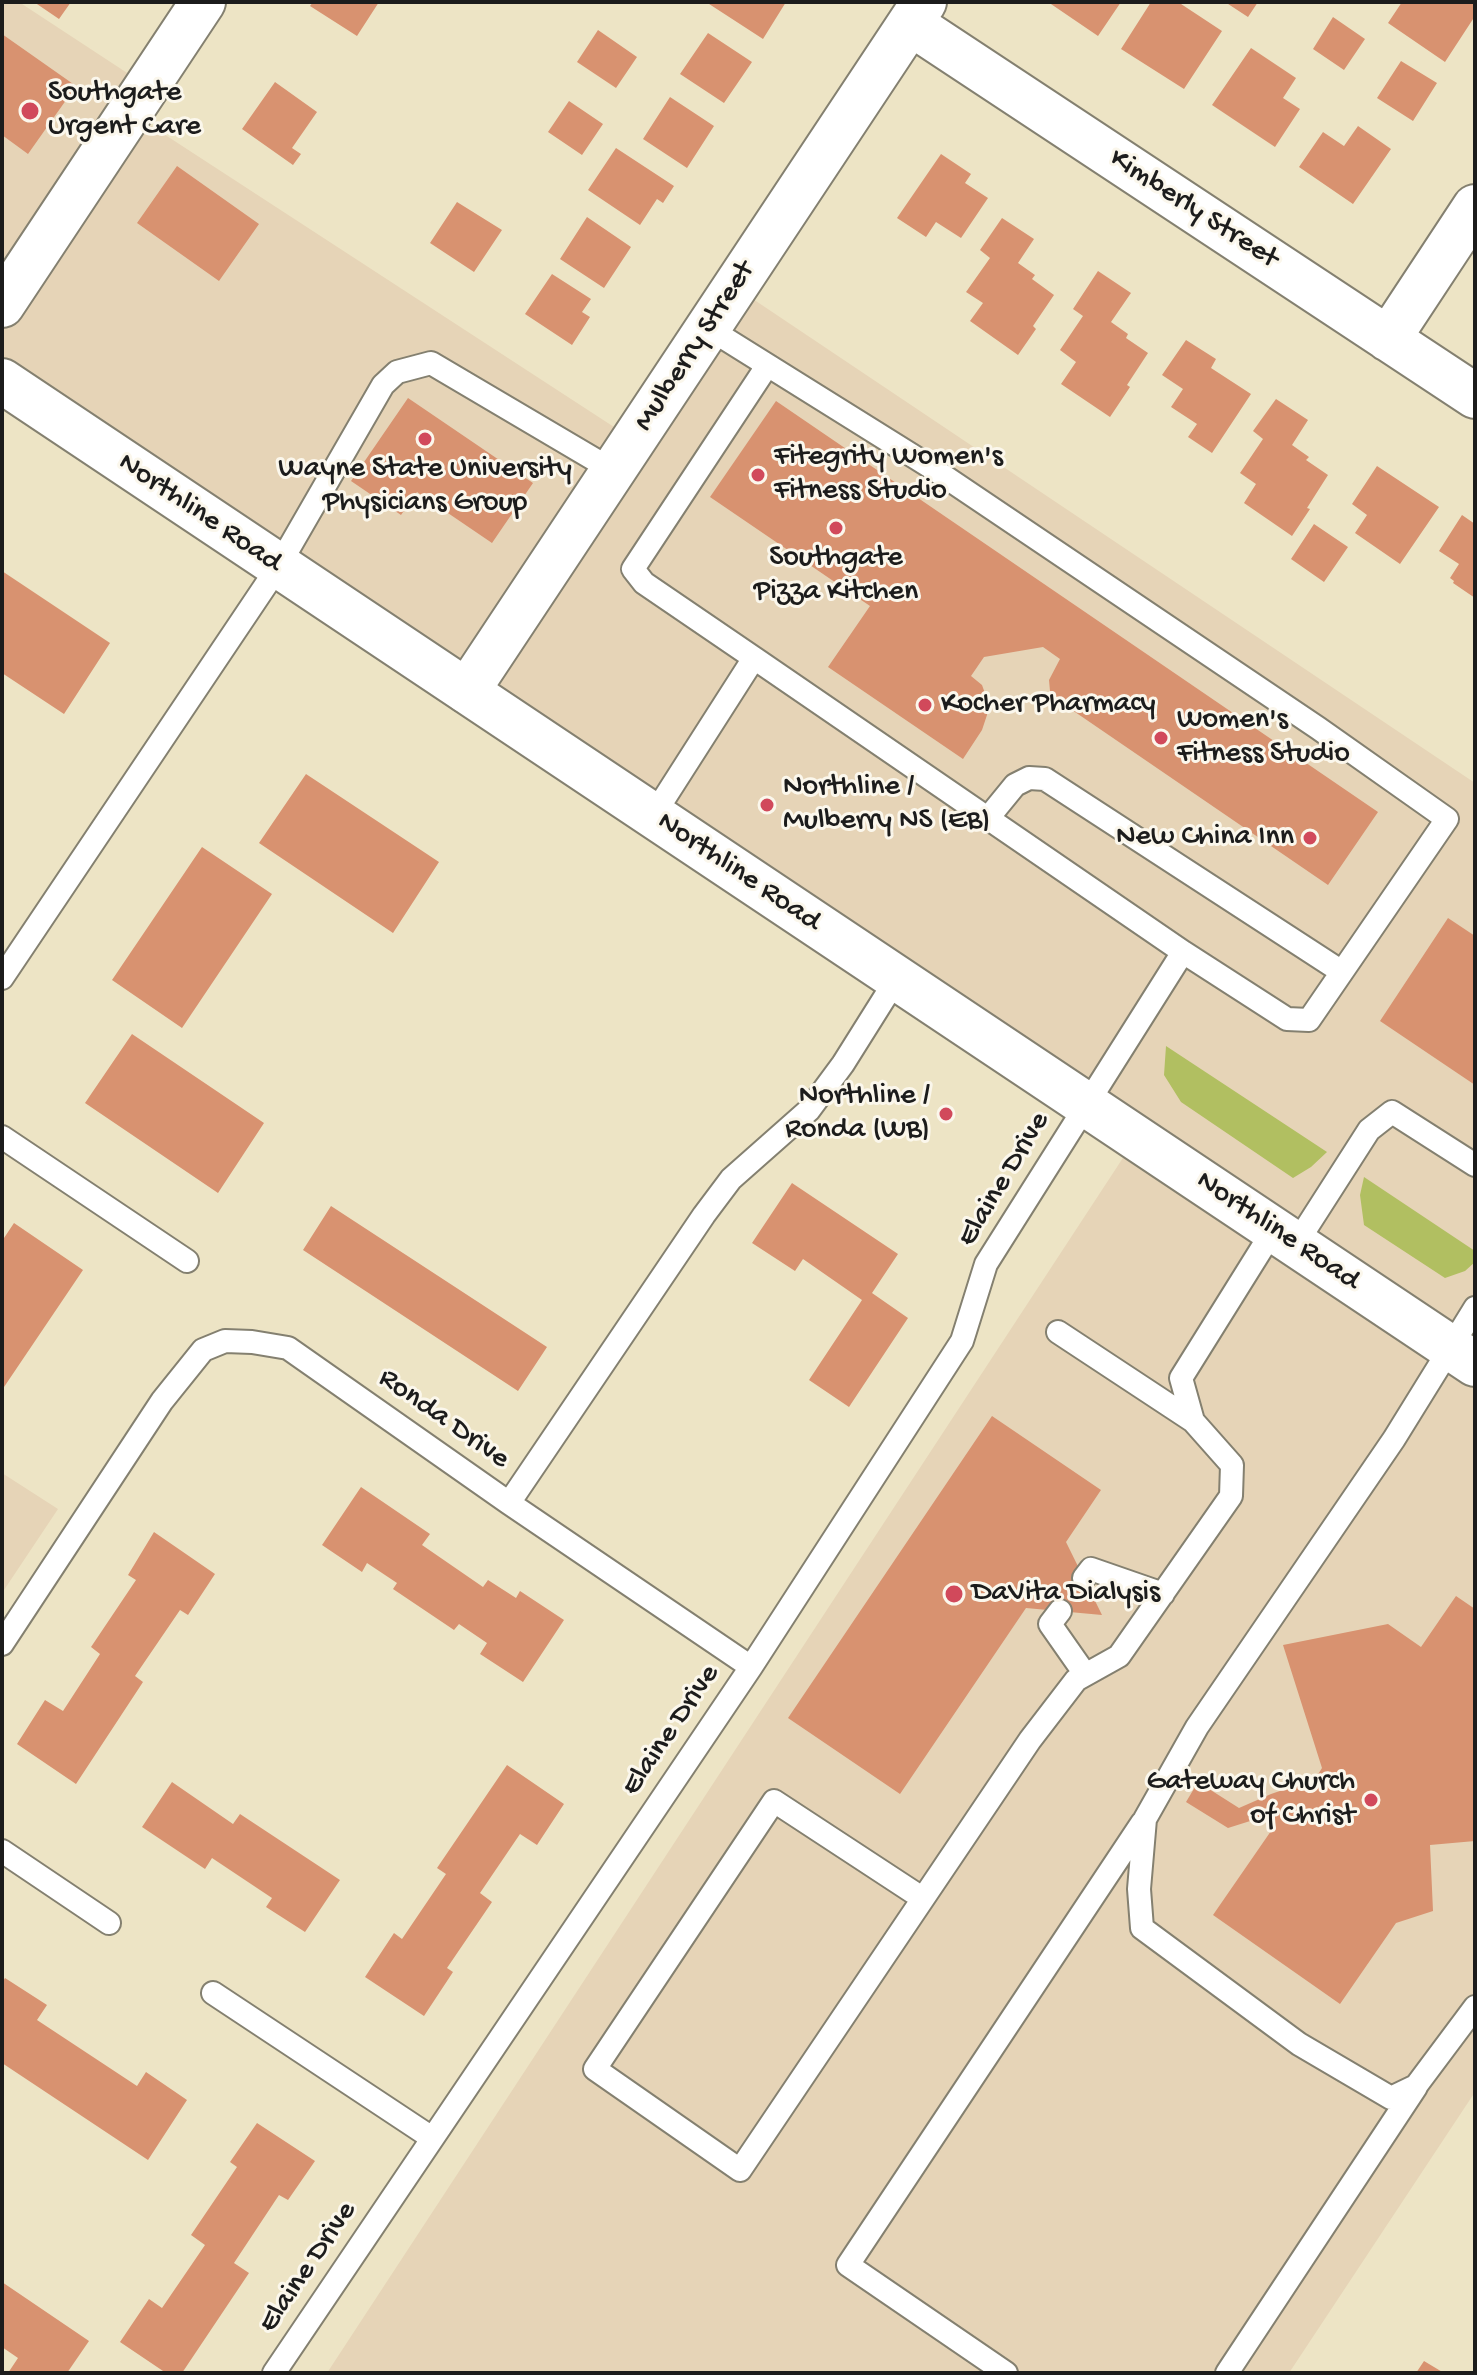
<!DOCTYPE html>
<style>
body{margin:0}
#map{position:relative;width:1477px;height:2375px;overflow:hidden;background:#ede4c5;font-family:"Gochi Hand",sans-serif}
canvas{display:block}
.frame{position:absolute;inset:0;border:4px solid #1c1c1c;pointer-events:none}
</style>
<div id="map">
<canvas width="1477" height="2375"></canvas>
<div class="frame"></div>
</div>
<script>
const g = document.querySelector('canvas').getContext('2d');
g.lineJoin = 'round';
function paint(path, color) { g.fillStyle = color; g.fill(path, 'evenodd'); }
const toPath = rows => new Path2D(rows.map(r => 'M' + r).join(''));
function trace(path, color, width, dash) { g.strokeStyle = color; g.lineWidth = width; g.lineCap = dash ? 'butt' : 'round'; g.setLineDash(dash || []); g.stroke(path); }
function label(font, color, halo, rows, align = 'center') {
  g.font = font + ' "Gochi Hand",sans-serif'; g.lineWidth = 6; g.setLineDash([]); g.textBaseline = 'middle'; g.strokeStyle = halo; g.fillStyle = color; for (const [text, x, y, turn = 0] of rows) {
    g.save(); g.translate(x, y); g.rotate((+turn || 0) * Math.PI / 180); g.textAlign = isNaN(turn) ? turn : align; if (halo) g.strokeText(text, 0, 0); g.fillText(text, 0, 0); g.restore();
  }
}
paint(toPath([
 [2,2,19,2,147,86,130,112,634,440,735,287,1475,783,1475,2092,1289,2373,327,2373,1136,1138,2,381],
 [2,1473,58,1509,2,1593]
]), '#e6d4b7');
paint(toPath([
 [1166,1046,1327,1152,1311,1167,1293,1178,1181,1102,1164,1075],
 [1364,1177,1475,1251,1475,1262,1465,1271,1445,1278,1364,1225,1360,1195]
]), '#b1bf61');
paint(toPath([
 [34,2,71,2,59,19],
 [313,2,379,2,357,36,310,6],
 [706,2,786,2,763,39],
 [1048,2,1121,2,1098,36],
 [1151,2,1178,2,1222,31,1184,89,1121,49],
 [1225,2,1258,2,1248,17],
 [1402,2,1475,2,1475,16,1445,62,1388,23],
 [1333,17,1365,39,1344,70,1313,49],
 [598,30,637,57,616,88,577,62],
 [708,33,752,62,724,103,680,74],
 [2,34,76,86,28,154,2,135],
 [1251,48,1296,78,1283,98,1300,109,1275,147,1212,105],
 [1401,61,1437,83,1413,121,1377,98],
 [275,82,317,112,292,148,301,154,293,165,242,129],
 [670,97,714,126,687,168,643,139],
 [569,101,603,124,582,155,548,132],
 [1358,126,1391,149,1353,204,1299,167,1323,132,1344,146],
 [616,148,674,186,663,203,657,199,640,225,588,190],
 [941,154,971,174,965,183,988,198,961,238,936,222,926,237,897,218],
 [177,166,259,224,219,281,137,223],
 [457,202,502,230,474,272,430,243],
 [587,217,631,247,604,288,560,259],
 [1002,218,1034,239,1018,263,1035,275,1032,279,1054,295,1033,326,1036,329,1018,355,970,321,983,303,966,292,990,258,980,250],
 [1098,271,1131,293,1111,322,1128,334,1126,338,1148,353,1127,385,1130,387,1110,417,1061,384,1076,362,1060,350,1083,316,1073,309],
 [552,274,591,299,582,312,590,317,572,345,525,314],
 [1186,340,1216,359,1211,368,1251,394,1212,453,1188,437,1197,424,1171,407,1183,389,1162,375],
 [408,398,533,483,492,543,417,492,401,515,351,481],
 [1276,399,1308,420,1292,445,1309,457,1306,460,1328,475,1307,508,1310,509,1292,536,1244,503,1256,484,1240,473,1263,439,1253,431],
 [776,401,1378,812,1328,885,1056,699,1050,691,1049,680,1060,659,1043,647,984,657,971,676,982,685,987,699,987,715,982,730,963,759,828,667,870,606,710,497],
 [1377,466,1439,507,1400,564,1355,533,1367,515,1352,504],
 [1462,515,1475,524,1475,598,1453,583,1454,581,1450,578,1459,564,1439,551],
 [1314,524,1348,547,1324,582,1291,559],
 [2,571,110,643,64,714,2,673],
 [306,774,439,862,393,933,259,843],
 [202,847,272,894,182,1028,112,980],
 [1448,918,1475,936,1475,1085,1380,1021],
 [132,1034,264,1123,218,1193,85,1103],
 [792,1183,898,1254,872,1293,908,1318,849,1407,809,1380,862,1300,803,1259,795,1271,752,1243],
 [331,1206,547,1347,518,1391,303,1250],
 [14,1223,83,1270,2,1390,2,1241],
 [992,1416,1101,1490,1066,1542,1102,1615,1026,1608,900,1794,788,1718],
 [361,1487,430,1534,422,1545,483,1587,488,1580,516,1598,520,1591,564,1620,523,1682,480,1654,487,1643,459,1624,454,1630,393,1589,397,1583,367,1563,362,1572,322,1545],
 [154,1532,215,1574,188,1615,180,1610,135,1676,143,1682,76,1784,17,1744,45,1700,63,1711,100,1654,91,1647,136,1580,128,1575],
 [1456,1596,1475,1609,1475,1841,1430,1845,1433,1911,1396,1923,1340,2004,1213,1915,1271,1831,1266,1816,1228,1828,1186,1802,1198,1782,1239,1808,1271,1794,1315,1779,1322,1768,1283,1645,1388,1624,1421,1647],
 [507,1765,564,1804,537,1845,520,1834,480,1893,492,1902,447,1968,453,1972,424,2016,365,1977,394,1933,402,1939,446,1874,437,1868],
 [172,1782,233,1824,240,1814,340,1880,305,1932,266,1907,272,1898,212,1858,205,1869,142,1827],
 [5,1978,47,2005,37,2020,137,2086,146,2072,187,2100,148,2160,2,2063,2,1983],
 [257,2123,315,2161,288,2200,279,2195,234,2263,249,2273,182,2373,166,2373,120,2342,149,2299,162,2308,205,2245,191,2235,237,2167,230,2162],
 [2,2282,89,2341,67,2373,8,2373,18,2358,2,2347],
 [1424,2361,1444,2373,1416,2373]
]), '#d89270');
const service = toPath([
 [708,328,929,466,1318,728,1447,819,1309,1020,1287,1019,1183,952],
 [754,658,644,583,633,569,767,366],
 [988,818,1015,785,1029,778,1045,779,1342,972],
 [2,978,278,567,383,385,397,372,431,363,614,471],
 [2,1137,187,1261],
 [1296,1244,1369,1130,1392,1112,1475,1165],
 [1475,1308,1394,1439,1197,1727,1145,1819,1139,1889,1142,1928,1299,2044,1391,2098,1416,2086,1475,2007],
 [1058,1332,1193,1421],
 [509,1503,704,1215,731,1179,809,1110,843,1064,897,978],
 [1084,1578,1091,1569,1163,1594],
 [1060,1611,1050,1624,1085,1674],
 [2,1644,162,1401,203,1350,225,1341,252,1342,288,1348,509,1503,751,1667],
 [2,1851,109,1923],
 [922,1898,774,1801,595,2069,740,2170,1030,1740,1076,1680,1119,1656,1231,1496,1232,1465,1193,1421,1181,1378,1274,1229],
 [213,1993,432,2138],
 [274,2373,751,1667,962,1341,986,1264,1183,952,754,658,653,816],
 [1006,2373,848,2265,1142,1823],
 [1227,2373,1416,2087]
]);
const minor = toPath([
 [910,23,1475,396],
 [2,305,203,2],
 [1388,339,1475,207],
 [467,691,924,2]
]);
const secondary = toPath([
 [2,381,1475,1364]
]);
trace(service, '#848070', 26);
trace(minor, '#848070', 48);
trace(secondary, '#848070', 48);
trace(service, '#fff', 22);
trace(minor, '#fff', 44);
trace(secondary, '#fff', 44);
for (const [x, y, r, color] of [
 [30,111,10,"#d1495b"],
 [425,439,8,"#d1495b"],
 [758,475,8,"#d1495b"],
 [836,528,8,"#d1495b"],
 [925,705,8,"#d1495b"],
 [1161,738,8,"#d1495b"],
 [767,805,8,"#d1495b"],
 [1310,838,8,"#d1495b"],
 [946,1114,8,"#d1495b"],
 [954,1594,10,"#d1495b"],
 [1371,1800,8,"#d1495b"]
]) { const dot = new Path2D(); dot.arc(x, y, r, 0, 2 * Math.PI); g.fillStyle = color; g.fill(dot); trace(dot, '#fbf7ec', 3); }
label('30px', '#1c1c1c', '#fbf7ec', [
 ["Southgate",48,94],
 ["Urgent Care",48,128],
 ["Fitegrity Women's",774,458],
 ["Fitness Studio",774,492],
 ["Wayne State University",425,470,"center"],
 ["Physicians Group",425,504,"center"],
 ["Southgate",836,559,"center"],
 ["Pizza Kitchen",836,593,"center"],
 ["Kocher Pharmacy",941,705],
 ["Women's",1177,721],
 ["Fitness Studio",1177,755],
 ["Northline /",783,788],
 ["Mulberry NS (EB)",783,822],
 ["New China Inn",1294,838,"right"],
 ["Northline /",930,1097,"right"],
 ["Ronda (WB)",930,1131,"right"],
 ["DaVita Dialysis",972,1594],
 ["Gateway Church",1355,1783,"right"],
 ["of Christ",1355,1817,"right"]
], 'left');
label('30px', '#1c1c1c', '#fbf7ec', [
 ["Kimberly Street",1193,210,33],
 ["Mulberry Street",696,347,-57],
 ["Northline Road",199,514,34],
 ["Northline Road",738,873,34],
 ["Elaine Drive",1005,1180,-59],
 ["Northline Road",1277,1232,34],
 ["Ronda Drive",443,1420,35],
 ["Elaine Drive",672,1731,-56],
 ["Elaine Drive",309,2268,-56]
]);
</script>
